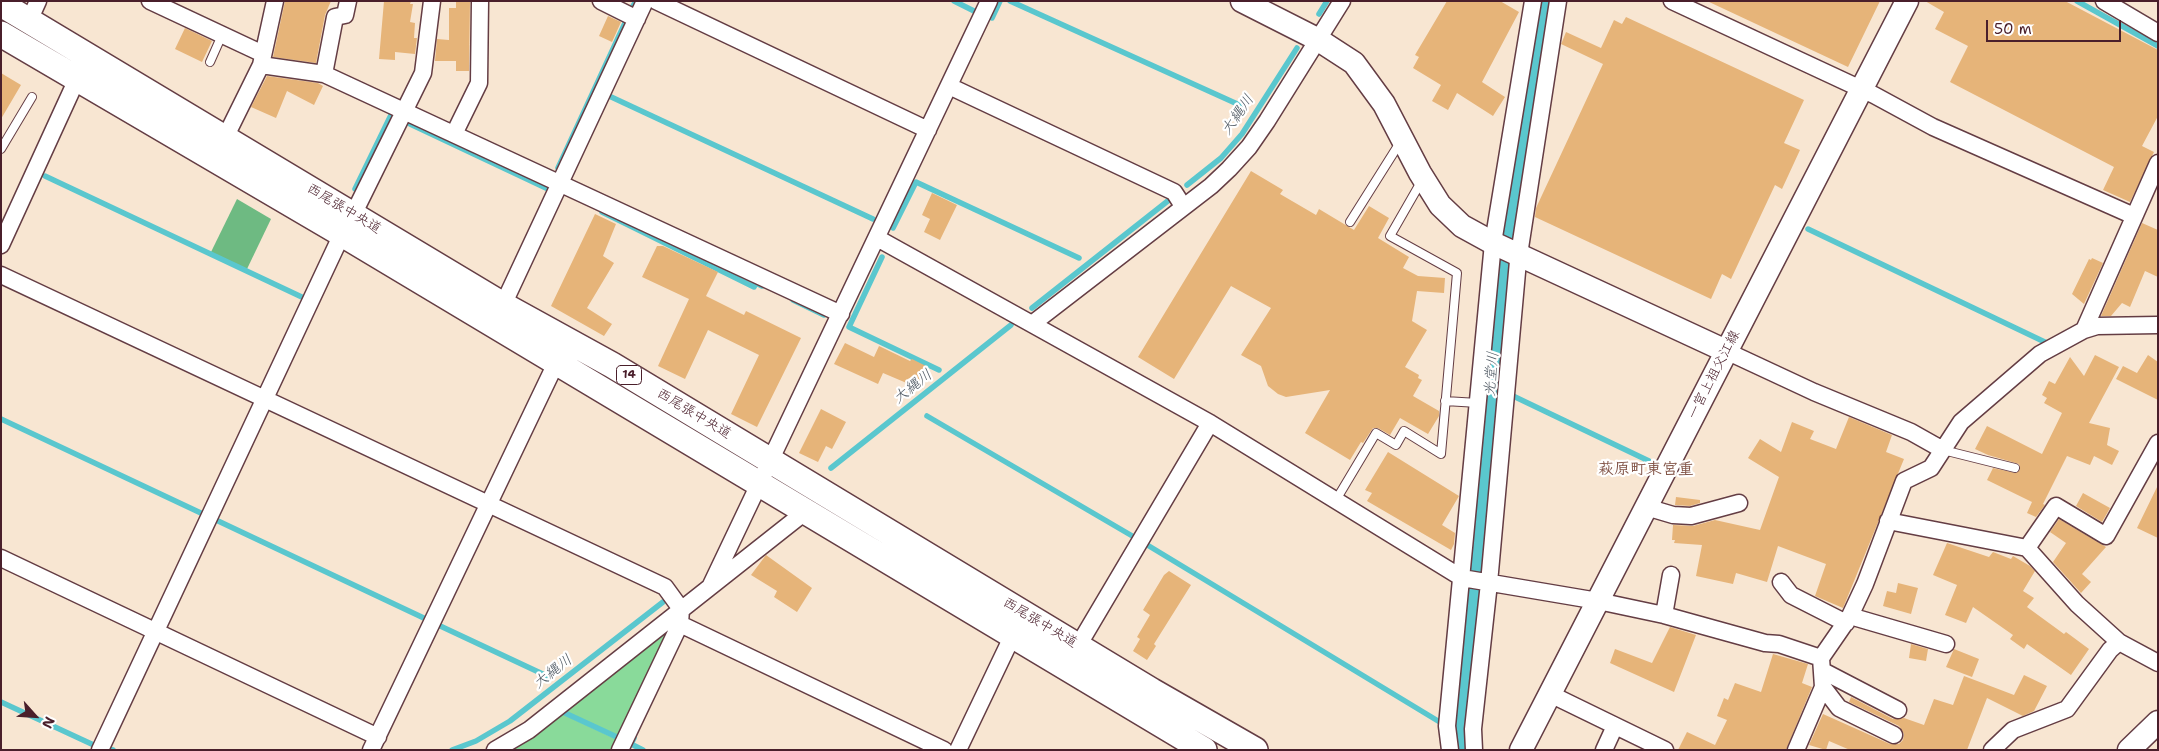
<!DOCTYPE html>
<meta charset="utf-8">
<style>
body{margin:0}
#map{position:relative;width:2159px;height:751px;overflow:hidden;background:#f8e6d2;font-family:"Shantell Sans",sans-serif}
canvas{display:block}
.frame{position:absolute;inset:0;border:2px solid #4a1f2b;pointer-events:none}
.north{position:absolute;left:10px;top:691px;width:50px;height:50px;-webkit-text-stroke:4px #fff;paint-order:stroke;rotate:116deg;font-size:14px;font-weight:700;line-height:20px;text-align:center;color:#4a1f2b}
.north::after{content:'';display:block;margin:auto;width:18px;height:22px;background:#4a1f2b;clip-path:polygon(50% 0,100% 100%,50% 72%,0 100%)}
.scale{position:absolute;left:1986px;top:20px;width:135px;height:22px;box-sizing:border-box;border:2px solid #4a1f2b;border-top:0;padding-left:6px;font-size:15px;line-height:18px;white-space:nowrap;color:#4a1f2b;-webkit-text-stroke:4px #fff;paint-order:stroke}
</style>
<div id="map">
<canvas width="2159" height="751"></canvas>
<div class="frame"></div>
<div class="north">N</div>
<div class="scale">50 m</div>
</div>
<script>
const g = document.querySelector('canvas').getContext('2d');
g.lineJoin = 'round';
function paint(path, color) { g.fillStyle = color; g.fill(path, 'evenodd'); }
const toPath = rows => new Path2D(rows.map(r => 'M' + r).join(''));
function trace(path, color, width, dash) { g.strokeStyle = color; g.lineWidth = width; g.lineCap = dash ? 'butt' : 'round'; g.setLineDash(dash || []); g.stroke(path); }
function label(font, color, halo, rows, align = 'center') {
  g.font = font + ' "Shantell Sans","Klee One",sans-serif'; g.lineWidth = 4.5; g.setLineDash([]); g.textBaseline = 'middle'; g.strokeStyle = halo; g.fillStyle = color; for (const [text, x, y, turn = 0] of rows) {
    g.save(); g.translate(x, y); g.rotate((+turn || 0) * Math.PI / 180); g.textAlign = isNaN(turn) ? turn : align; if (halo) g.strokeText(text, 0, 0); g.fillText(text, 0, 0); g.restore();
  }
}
paint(toPath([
 [671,626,619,737,561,710],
 [558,712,618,740,613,750,506,750]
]), '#89da9a');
paint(toPath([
 [237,199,271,219,247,269,211,252]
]), '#6eba82');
trace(toPath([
 [954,1,974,11],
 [1010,1,1244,107],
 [2077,1,2158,46],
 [633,6,636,1],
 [1319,14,1327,1],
 [992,18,1000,1],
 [607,95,873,219],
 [410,124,548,189],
 [558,168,625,23],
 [45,176,306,299],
 [1187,185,1221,158,1242,134,1297,48],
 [355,189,391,115],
 [602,212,754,287,756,283,762,286],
 [893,228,916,182,1079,258],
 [1808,229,2049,344],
 [882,257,849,327,939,370],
 [793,300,824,315],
 [1032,308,1169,200],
 [1511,395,1649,461],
 [927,416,1134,537],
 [1,419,203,514],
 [831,468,1011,325],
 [216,520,428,620],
 [1149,546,1443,724],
 [436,624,547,676],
 [1,702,98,747],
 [565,713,619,738],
 [634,738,631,744,643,750],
 [105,748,113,750],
 [452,750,476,741,510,721,663,602]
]), '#5ac7ce', 5.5);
trace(toPath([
 [1463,750,1461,727,1479,550,1495,340,1514,189,1544,1]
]), '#5ac7ce', 32);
paint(toPath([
 [285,1,331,1,325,15,316,63,273,57],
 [384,1,411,1,410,4,413,4,410,22,415,23,414,38,417,38,415,54,395,52,395,60,379,59],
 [1447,1,1500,1,1519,12,1482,82,1505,97,1493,116,1457,93,1448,110,1432,101,1441,85,1413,68,1419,57,1415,55],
 [1707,1,1880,1,1848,67],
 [1925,1,2065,1,2158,50,2158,116,2142,146,2154,152,2130,202,2103,190,2114,167,1950,82,1968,46,1935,29,1944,12],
 [456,2,470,2,469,71,456,71,456,61,435,61,437,39,449,40,449,8,456,8],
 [608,16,621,22,612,42,599,36],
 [1626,17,1804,100,1784,143,1800,150,1782,189,1775,185,1731,279,1722,274,1711,299,1535,217,1536,208,1603,64,1561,44,1562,42,1566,32,1601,48,1614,20,1622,24],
 [185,28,212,41,202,62,175,49],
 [1,73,21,85,1,119],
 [267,76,318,83,323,86,314,105,287,91,276,118,251,107],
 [1251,171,1283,190,1280,194,1316,215,1319,209,1354,230,1369,206,1389,218,1378,238,1409,257,1403,268,1418,276,1445,278,1444,293,1417,291,1412,321,1427,330,1405,367,1419,375,1418,378,1422,380,1413,396,1439,411,1439,416,1428,434,1400,418,1390,435,1378,428,1373,428,1363,443,1361,442,1350,460,1305,433,1330,390,1286,397,1278,394,1268,386,1261,366,1241,355,1271,308,1231,286,1174,379,1138,357],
 [932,193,957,205,940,240,924,232,930,219,922,215],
 [595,214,616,224,603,256,614,263,587,308,612,324,604,336,551,306],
 [2142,223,2158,230,2158,277,2145,271,2130,307,2122,303,2111,316,2101,316],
 [657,246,663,246,718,272,706,296,744,315,746,311,801,338,757,427,731,414,759,355,708,330,685,379,658,366,689,299,642,277],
 [2092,258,2103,263,2084,304,2072,294,2089,259,2091,260],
 [845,343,874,357,879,346,910,361,912,359,926,366,923,373,927,375,916,387,883,373,878,384,834,364],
 [2095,355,2119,367,2089,423,2110,428,2107,445,2119,451,2112,465,2094,456,2090,465,2067,456,2043,504,2045,505,2036,517,2027,513,2032,502,1987,480,1993,468,2016,473,2020,470,2019,464,1988,455,1975,449,1987,426,2042,454,2062,413,2044,403,2047,398,2042,395,2049,381,2055,384,2070,357,2084,376],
 [2148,355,2158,362,2158,400,2116,379,2123,366,2137,373],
 [821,409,846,422,832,449,826,446,818,462,799,453],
 [1849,417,1892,435,1886,452,1904,459,1843,608,1815,596,1826,564,1778,546,1767,582,1736,573,1733,584,1696,576,1702,545,1674,543,1675,540,1672,540,1673,525,1693,526,1715,520,1760,530,1779,477,1748,458,1760,439,1781,452,1792,422,1814,431,1810,439,1836,449],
 [1388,452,1459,496,1442,525,1455,533,1454,544,1451,550,1367,501,1372,493,1365,490],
 [2158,485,2158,538,2137,528],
 [2083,493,2110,508,2102,522,2076,506],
 [1676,497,1700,500,1700,503,1690,506,1675,505],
 [2059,519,2106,547,2082,574,2091,582,2081,593,2053,562,2066,543,2050,532],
 [1947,543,1989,557,1993,552,2011,559,2013,556,2030,566,2035,571,2023,591,2034,598,2027,607,2064,634,2066,632,2089,649,2071,675,2027,644,2024,649,2010,639,2013,635,1973,607,1966,623,1945,615,1957,585,1933,575],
 [766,555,812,588,797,612,774,597,777,591,751,575],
 [1169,571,1191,585,1154,644,1156,646,1147,660,1133,651,1140,639,1137,637,1150,615,1143,610,1164,575],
 [1898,583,1918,588,1911,614,1883,606,1887,591,1896,593],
 [1670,627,1696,635,1674,692,1610,663,1615,649,1652,663],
 [1911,644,1928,649,1926,661,1909,658],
 [1954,649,1979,659,1972,677,1946,667],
 [1773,654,1808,664,1802,683,1812,687,1786,750,1678,750,1687,732,1715,745,1727,720,1717,716,1724,698,1728,700,1735,683,1761,692],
 [2024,675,2047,686,2034,711,2023,716,1987,698,1967,750,1850,750,1829,741,1826,750,1809,745,1823,714,1890,744,1899,744,1903,740,1904,734,1899,726,1849,702,1851,697,1893,719,1904,718,1924,725,1934,699,1953,705,1964,676,2014,695]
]), '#e6b479');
const lane = toPath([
 [210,62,222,35],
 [1,149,32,97],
 [1350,222,1401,141],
 [1445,401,1478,403],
 [1943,450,2015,468],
 [1336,500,1376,433,1396,445,1404,431,1441,454,1457,273,1390,236,1421,182]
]);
const street = toPath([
 [150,1,261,53],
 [601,1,637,19],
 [656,1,928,130],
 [1672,1,1874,95,1933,127,2134,216],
 [2104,1,2158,33],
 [29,21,38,1],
 [261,65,324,74,841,314],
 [324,74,335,17,345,15,348,1],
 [949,86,1174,192,1183,206],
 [454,134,479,83,480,1],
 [225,138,261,65,275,1],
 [353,215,423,73,432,1],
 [877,238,1210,423,1462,578,1598,601,1664,615,1765,643,1779,644,1821,658],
 [1,245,77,79],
 [1,275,665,587,681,609,680,624,944,750],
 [503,305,645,1],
 [1032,324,1211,186,1229,169,1249,147,1267,121,1342,1],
 [2084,330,2158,163],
 [1726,351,1814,392,1911,432,1943,450],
 [1646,507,1673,515,1691,516,1739,503],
 [1888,521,2027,548,2077,604,2119,642],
 [2027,548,2056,506,2106,536,2158,443],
 [1,558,378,737],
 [1781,582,1791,595,1846,623],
 [711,585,989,1],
 [1664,615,1671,575],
 [1850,616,1946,644],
 [1078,646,1210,423],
 [1823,671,1898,710],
 [1823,687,1839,708,1894,735],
 [1550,694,1665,750],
 [100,750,342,234],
 [371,750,556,363],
 [495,750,529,730,805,512],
 [620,750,680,624],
 [958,750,1012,637],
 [1450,750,1447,726,1493,243,1533,1],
 [1474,750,1473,729,1489,583,1518,261,1558,1],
 [1604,750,1615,726],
 [1796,750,1823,687,1821,658,1850,616,1865,584,1904,481,1931,468,1961,422,2040,354,2084,330,2097,326,2158,325],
 [1992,750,2013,730,2067,709,2110,650,2119,642,2158,663]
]);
const secondary = toPath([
 [1242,1,1317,39,1354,63,1384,104,1420,173,1440,205,1462,226,1493,243,1726,351],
 [1521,750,1907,1],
 [2129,750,2158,722]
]);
const primary = toPath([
 [1,4,503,305,612,365,1152,691,1255,750],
 [1,34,342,234,1204,750]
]);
trace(lane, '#643d44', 10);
trace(street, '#643d44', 19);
trace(secondary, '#643d44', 25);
trace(primary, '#643d44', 28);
trace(lane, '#fff', 8);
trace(street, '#fff', 16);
trace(secondary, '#fff', 22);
trace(primary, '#fff', 25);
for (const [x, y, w] of [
 [629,375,25]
]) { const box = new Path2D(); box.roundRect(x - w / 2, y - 9.5, w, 19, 4); g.fillStyle = '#fff'; g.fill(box); trace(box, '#4a1f2b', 1); }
label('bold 12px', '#4a1f2b', null, [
 ["14",629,375]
]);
label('14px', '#4a1f2b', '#fff', [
 ["西尾張中央道",344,209,31],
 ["一宮上祖父江線",1714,375,-63],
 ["西尾張中央道",694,414,31],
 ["西尾張中央道",1040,623,31]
]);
label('italic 15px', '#505a64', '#fff', [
 ["大縄川",1238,115,-55],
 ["光堂川",1492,374,-85],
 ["大縄川",913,387,-38],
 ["大縄川",553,672,-38]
]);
label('bold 16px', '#815346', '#fff', [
 ["萩原町東宮重",1646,470]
]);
</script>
